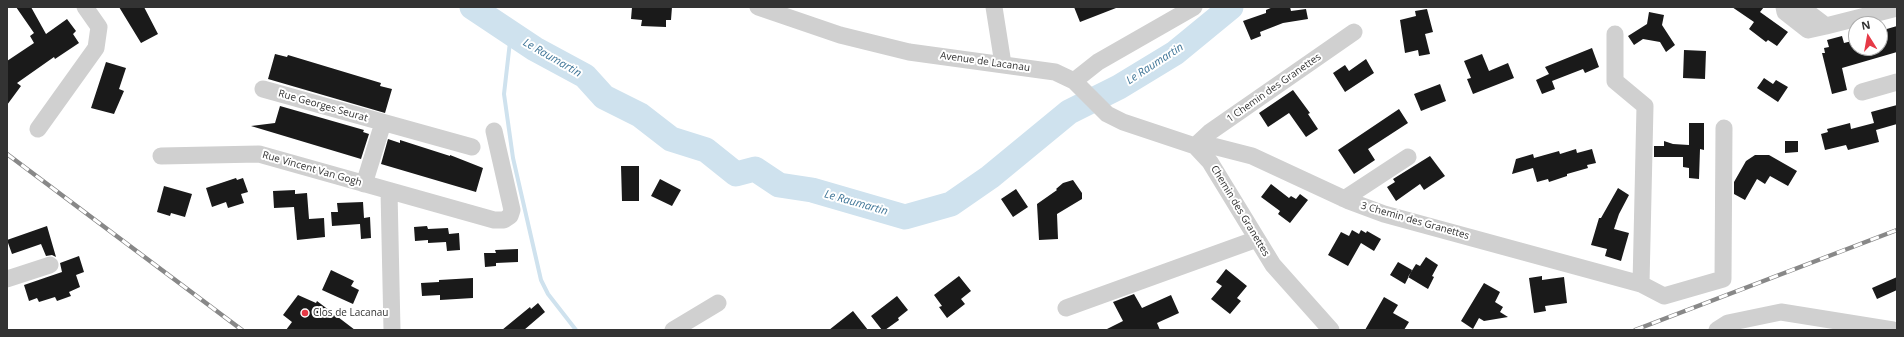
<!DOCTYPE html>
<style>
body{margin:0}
#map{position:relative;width:1904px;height:337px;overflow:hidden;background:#fff;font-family:"Open Sans",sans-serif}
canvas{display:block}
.frame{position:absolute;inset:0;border:8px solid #333;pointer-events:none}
.north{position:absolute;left:1848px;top:16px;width:40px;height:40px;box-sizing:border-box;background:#fff;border:1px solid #adadad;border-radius:50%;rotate:349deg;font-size:11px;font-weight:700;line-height:16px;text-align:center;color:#333}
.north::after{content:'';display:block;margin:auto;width:14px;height:18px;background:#e63946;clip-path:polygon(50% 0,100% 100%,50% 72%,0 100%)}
</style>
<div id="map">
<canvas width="1904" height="337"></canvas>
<div class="frame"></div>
<div class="north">N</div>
</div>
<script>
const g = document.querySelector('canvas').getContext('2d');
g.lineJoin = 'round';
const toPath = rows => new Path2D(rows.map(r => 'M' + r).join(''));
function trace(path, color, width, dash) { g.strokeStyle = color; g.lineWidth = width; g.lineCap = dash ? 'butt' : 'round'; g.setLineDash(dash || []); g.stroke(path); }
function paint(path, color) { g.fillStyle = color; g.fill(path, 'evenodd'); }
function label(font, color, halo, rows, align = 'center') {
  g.font = font + ' "Open Sans",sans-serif'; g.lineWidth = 4; g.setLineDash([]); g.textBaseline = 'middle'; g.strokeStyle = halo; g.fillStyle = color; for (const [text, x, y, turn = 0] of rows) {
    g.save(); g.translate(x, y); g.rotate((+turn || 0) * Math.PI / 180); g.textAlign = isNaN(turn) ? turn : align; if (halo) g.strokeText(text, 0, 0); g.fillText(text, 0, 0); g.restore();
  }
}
trace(toPath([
 [511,33,504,94,513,158,541,280,548,294,576,330]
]), '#cfe2ee', 4);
trace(toPath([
 [472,7,535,49,585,76,604,97,640,115,671,139,706,150,736,174,755,169,779,185,812,190,905,217,951,204,990,177,1069,112,1119,87,1175,53,1231,7]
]), '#cfe2ee', 25);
paint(toPath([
 [16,7,31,7,46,34,67,19,76,31,73,34,79,43,55,59,54,57,17,83,21,86,7,105,7,61,34,43,30,36,34,33],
 [119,7,144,7,158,34,141,43],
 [632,7,672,7,671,20,666,20,666,27,641,26,642,20,631,19],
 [1074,7,1116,7,1116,8,1080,22],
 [1273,7,1290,7,1291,11,1306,9,1308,19,1283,23,1260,32,1261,36,1251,40,1243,21,1266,13,1266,10],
 [1732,7,1764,7,1760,12,1788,32,1777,46,1768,40,1766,42,1749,29,1754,22],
 [1427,9,1433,32,1425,34,1430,54,1419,56,1418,50,1405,53,1400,20,1416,16,1415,11],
 [1649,12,1664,15,1662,25,1675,45,1666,52,1660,42,1643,39,1634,45,1628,36,1647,24],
 [1897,26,1897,52,1842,68,1847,90,1832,94,1822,53,1825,53,1824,48,1829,47,1827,40,1842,36,1844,43,1856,40,1856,48,1880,48,1880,31],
 [1592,48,1599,67,1585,73,1583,69,1552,81,1555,89,1542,94,1536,80,1549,74,1545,67],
 [1684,50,1706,51,1705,79,1683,78],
 [275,54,287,57,288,55,381,83,380,86,392,89,385,113,268,79],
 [1482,54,1489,71,1508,63,1514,78,1473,94,1467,79,1471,78,1464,61],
 [1366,59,1374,73,1345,92,1333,73,1345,65,1349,71],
 [106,62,126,68,119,89,124,91,114,114,91,108],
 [1764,78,1773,84,1776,80,1788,87,1778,102,1757,88],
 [1440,84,1446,101,1421,111,1414,94],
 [1293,90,1310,113,1308,114,1318,129,1306,137,1289,113,1268,127,1259,113],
 [1897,105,1897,124,1876,130,1879,142,1848,150,1846,145,1825,150,1821,134,1828,132,1827,129,1850,123,1851,129,1874,123,1871,112],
 [280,106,364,130,363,132,369,134,361,159,251,126,275,123],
 [1399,109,1408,123,1368,149,1375,160,1354,174,1338,150],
 [1689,123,1704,123,1704,150,1700,149,1699,179,1689,178,1689,168,1683,167,1683,157,1654,157,1654,146,1664,146,1664,141,1673,144,1689,145],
 [388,139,400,143,400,140,450,156,450,155,483,168,476,192,381,164],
 [1785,141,1798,141,1798,152,1785,153],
 [1576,149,1577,153,1592,149,1596,163,1587,165,1588,168,1567,174,1567,176,1549,182,1548,179,1537,182,1533,168,1512,174,1516,159,1533,154,1534,158,1559,151,1560,154],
 [1755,155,1769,155,1797,171,1788,186,1770,176,1765,184,1757,179,1745,200,1734,194,1734,182,1746,161],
 [1430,156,1445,176,1424,190,1420,184,1396,201,1387,187,1395,182,1393,179],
 [621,166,639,166,639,201,622,201],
 [236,178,237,180,243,178,248,192,241,194,244,203,228,208,226,202,212,207,206,188],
 [660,179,681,190,672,206,651,196],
 [1073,180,1082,193,1082,199,1057,214,1058,239,1039,240,1037,204,1057,190,1056,189,1063,183],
 [1271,184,1289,198,1291,196,1296,199,1300,194,1308,200,1290,223,1278,214,1280,211,1261,197],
 [164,186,192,194,185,217,171,213,170,216,157,212],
 [1618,188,1629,195,1619,214,1614,229,1629,233,1621,261,1605,256,1607,249,1591,245,1599,218,1601,218],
 [1016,189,1028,207,1013,217,1001,199],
 [295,190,295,194,307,193,309,219,324,218,325,237,297,240,294,207,274,208,273,191],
 [363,202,364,218,370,217,371,238,361,239,360,224,332,226,331,212,338,212,337,203],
 [47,226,56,257,52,255,46,256,41,244,12,254,7,240],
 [427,226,428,229,448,228,449,234,459,233,460,250,447,251,446,242,428,243,428,240,415,241,414,227],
 [1352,230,1359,234,1361,230,1366,233,1367,231,1381,239,1374,251,1361,243,1348,266,1328,255,1341,232,1349,236],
 [518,249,518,262,496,263,496,266,485,267,484,253,496,253,495,250],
 [79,256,84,272,76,275,80,287,69,292,71,296,57,301,55,297,39,302,37,298,29,301,24,285,62,272,60,263],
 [1426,257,1438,265,1432,276,1434,277,1428,289,1408,277,1416,264,1420,266],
 [1398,262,1412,270,1405,284,1390,275],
 [1226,269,1247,286,1237,298,1241,301,1230,314,1211,299,1222,286,1216,282],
 [331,270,354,281,351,286,359,290,353,304,322,290],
 [959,276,971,291,961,299,965,304,947,318,939,307,942,306,934,295],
 [1542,276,1542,280,1564,277,1567,303,1545,306,1546,311,1534,313,1529,278],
 [1897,277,1897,290,1877,299,1872,288],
 [473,278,473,298,440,300,440,295,422,296,421,283,439,282,439,280],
 [1484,283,1500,292,1495,302,1503,307,1500,312,1508,317,1484,321,1479,318,1473,329,1461,321],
 [1134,294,1142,308,1171,295,1179,313,1157,323,1160,330,1105,330,1123,321,1113,302],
 [298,295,316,303,317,301,355,330,286,330,292,322,283,315],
 [897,296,908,310,898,318,899,320,885,330,882,330,871,316],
 [1384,297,1398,305,1393,313,1409,322,1404,330,1365,330],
 [538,303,545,312,524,330,502,330,530,307,531,309],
 [853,311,868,330,829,330]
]), '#1a1a1a');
trace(toPath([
 [758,7,840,35,909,52,1055,72,1074,81,1107,114,1123,122,1195,146,1210,162,1273,265,1331,330],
 [994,7,1003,64],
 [1784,7,1785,12,1808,30,1826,26],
 [1801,7,1826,26,1897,8],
 [1615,34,1615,81,1645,106,1641,284],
 [1074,81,1098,62,1194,7],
 [263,89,472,147],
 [1862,92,1897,82],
 [38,129,96,48,99,27,85,7],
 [1195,146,1213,146,1252,156,1349,201,1384,214,1641,284,1664,296,1723,279,1724,128],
 [1195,146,1210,132,1354,32],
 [161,156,259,154,494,220,504,220,510,216,512,210,494,131],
 [364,184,383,123],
 [389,191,392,330],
 [1344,199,1408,157],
 [7,279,50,265],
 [1066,308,1257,239],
 [673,330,718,303],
 [1717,330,1728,323,1781,312,1893,330]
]), '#d0d0d0', 17);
const rail = toPath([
 [7,154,242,330],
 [1635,330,1897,230]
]);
trace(rail, '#888', 4.5);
trace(rail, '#fff', 3, [9]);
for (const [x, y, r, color] of [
 [305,313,4,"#e63946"]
]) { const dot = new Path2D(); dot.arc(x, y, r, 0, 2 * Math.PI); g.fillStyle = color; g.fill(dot); trace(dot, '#fff', 1.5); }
label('10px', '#333', '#fff', [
 ["Avenue de Lacanau",985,62,8],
 ["1 Chemin des Granettes",1274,88,-35],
 ["Rue Georges Seurat",323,106,16],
 ["Rue Vincent Van Gogh",312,169,16],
 ["Chemin des Granettes",1240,211,59],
 ["3 Chemin des Granettes",1415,221,16]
]);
label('10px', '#333', '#fff', [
 ["Clos de Lacanau",313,313]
], 'left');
label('italic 11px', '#3f7597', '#fff', [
 ["Le Raumartin",552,58,30],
 ["Le Raumartin",1155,64,-33],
 ["Le Raumartin",856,203,16]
]);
</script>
